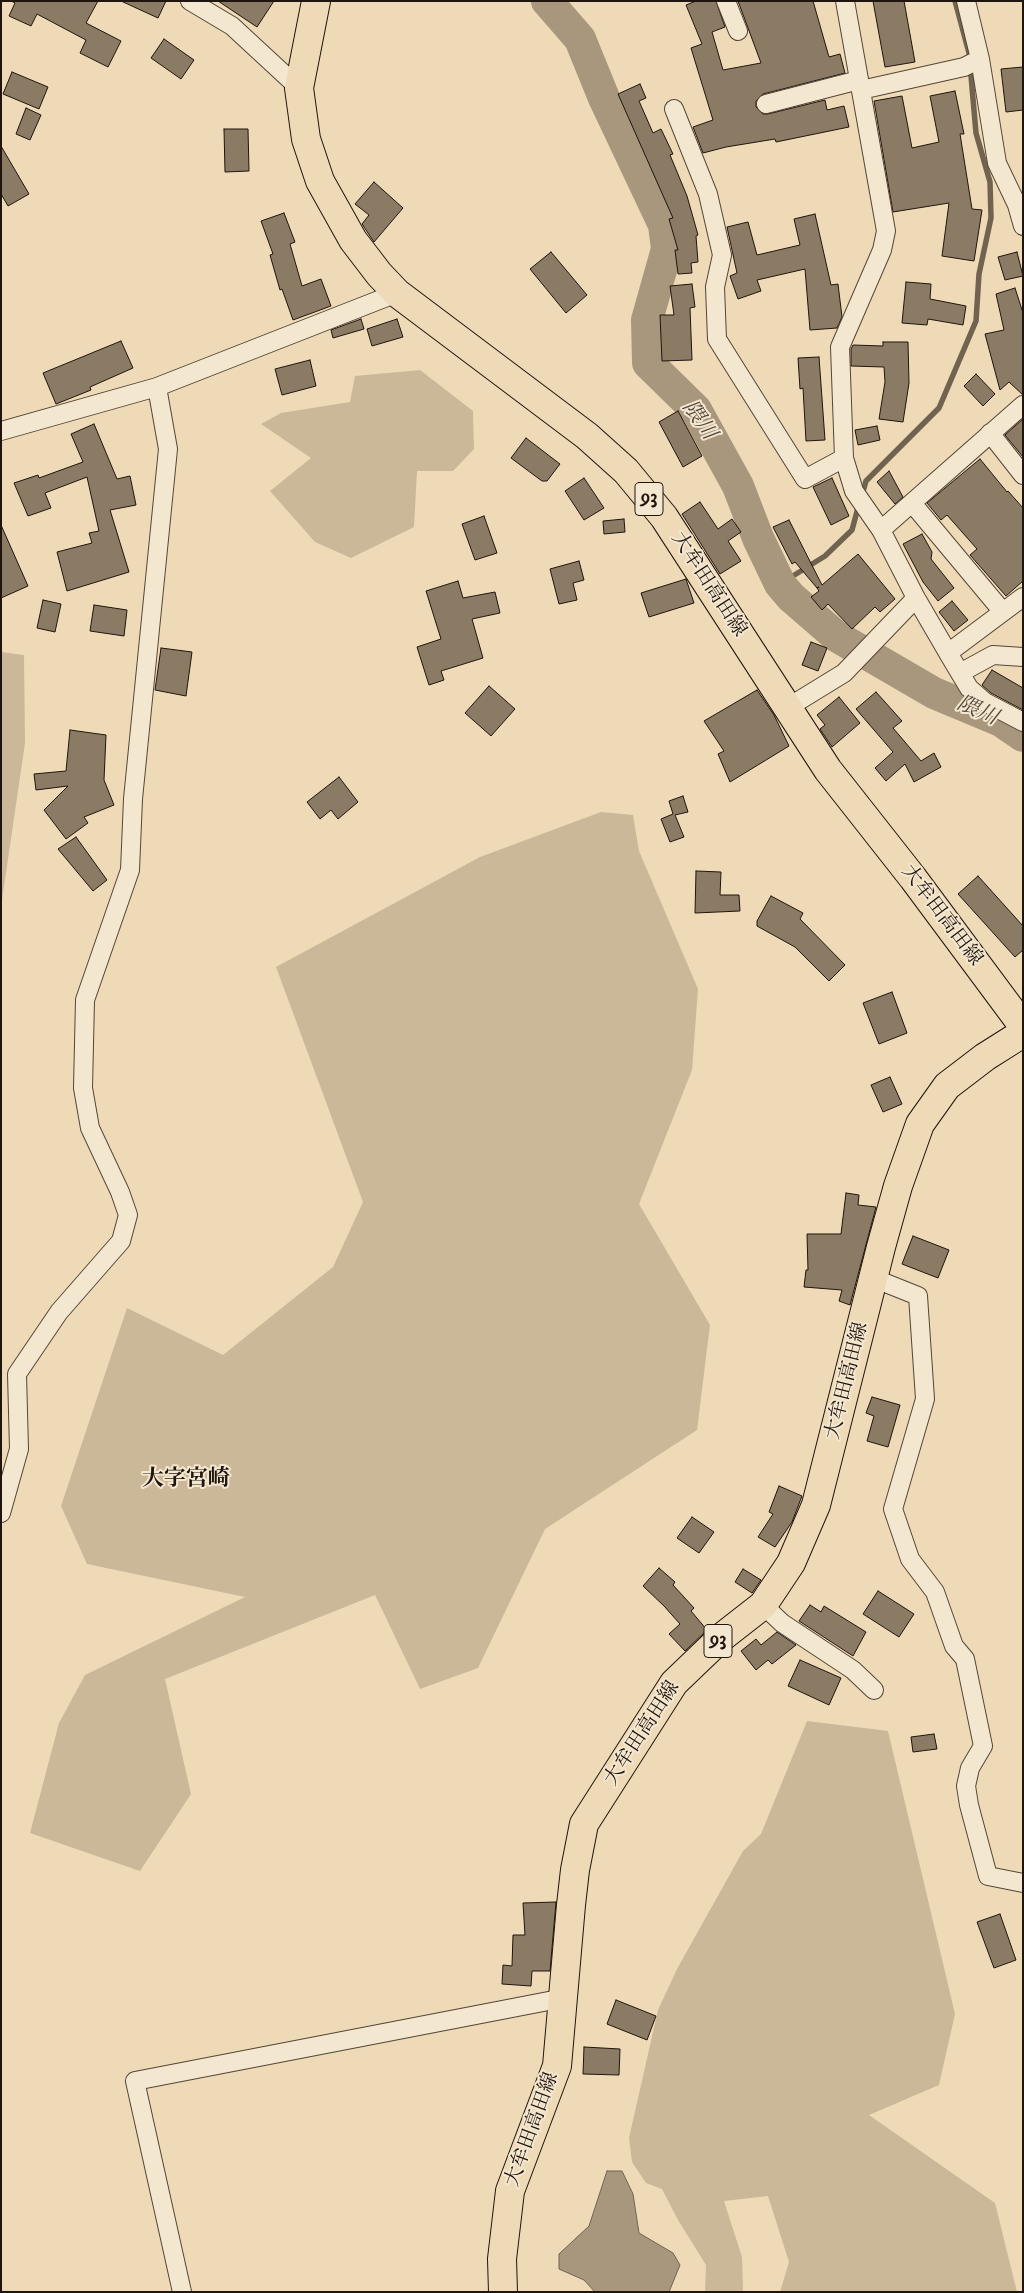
<!DOCTYPE html>
<meta charset="utf-8">
<style>
body{margin:0}
#map{position:relative;width:1024px;height:2293px;overflow:hidden;background:#eedab6;font-family:"IM FELL DW Pica",serif}
canvas{display:block}
.frame{position:absolute;inset:0;border:2px solid #20140e;pointer-events:none}
</style>
<div id="map">
<canvas width="1024" height="2293"></canvas>
<div class="frame"></div>
</div>
<script>
const g = document.querySelector('canvas').getContext('2d');
g.lineJoin = 'round';
function paint(path, color) { g.fillStyle = color; g.fill(path, 'evenodd'); }
const toPath = rows => new Path2D(rows.map(r => 'M' + r).join(''));
function trace(path, color, width, dash) { g.strokeStyle = color; g.lineWidth = width; g.lineCap = dash ? 'butt' : 'round'; g.setLineDash(dash || []); g.stroke(path); }
function label(font, color, halo, rows, align = 'center') {
  g.font = font + ' "IM FELL DW Pica","Noto Serif JP",serif'; g.lineWidth = 4; g.setLineDash([]); g.textBaseline = 'middle'; g.strokeStyle = halo; g.fillStyle = color; for (const [text, x, y, turn = 0] of rows) {
    g.save(); g.translate(x, y); g.rotate((+turn || 0) * Math.PI / 180); g.textAlign = isNaN(turn) ? turn : align; if (halo) g.strokeText(text, 0, 0); g.fillText(text, 0, 0); g.restore();
  }
}
paint(toPath([
 [420,370,473,411,474,449,453,471,417,471,414,527,351,558,315,542,270,491,311,458,261,424,281,413,350,402,355,376],
 [1,652,24,655,25,743,1,907],
 [601,812,633,815,639,851,698,989,692,1070,639,1204,710,1325,697,1430,545,1529,478,1668,420,1689,375,1595,165,1679,191,1794,140,1871,30,1833,59,1723,85,1675,245,1597,87,1564,61,1506,127,1308,223,1355,333,1267,363,1202,276,967,480,857],
 [807,1721,888,1731,955,2014,939,2085,869,2115,995,2203,1017,2292,780,2292,789,2262,768,2196,724,2201,742,2257,743,2292,705,2292,706,2265,678,2220,662,2189,646,2183,632,2162,629,2138,658,2010,677,1969,743,1851,761,1834]
]), '#cbb899');
const water = toPath([
 [607,2171,622,2171,633,2194,639,2233,673,2253,680,2265,669,2292,595,2292,584,2280,559,2269,559,2254,589,2226,607,2171]
]);
paint(water, '#a8977d');
trace(water, '#726351', 1);
trace(toPath([
 [862,495,866,481,939,408,976,321,979,274,991,218,990,182,976,133,969,53,955,1],
 [780,584,825,556,852,530,859,504]
]), '#726351', 5.5);
trace(toPath([
 [547,1,580,39,604,98,664,225,667,249,647,320,648,363,696,410,738,486,758,538,780,584,791,597,836,636,934,693,1001,721,1023,736]
]), '#a8977d', 32);
const building = toPath([
 [11,1,98,1,86,23,121,41,108,67,80,53,86,40,37,14,31,26,9,16,15,3,11,1],
 [121,1,166,1,158,18,121,1],
 [218,1,274,1,257,27,218,1],
 [696,1,716,1,725,27,712,32,723,70,761,63,738,1,813,1,829,57,840,54,845,73,763,94,756,101,756,107,763,114,768,114,825,100,827,110,844,106,849,127,776,142,775,139,726,147,703,153,693,127,713,120,691,48,702,44,686,5,696,1],
 [873,1,904,1,915,62,885,67,873,1],
 [164,39,194,60,181,79,151,58,164,39],
 [1023,67,1023,110,1006,112,1001,69,1023,67],
 [12,72,48,87,39,109,3,94,12,72],
 [640,84,646,98,639,101,653,133,661,129,673,154,670,155,687,196,698,235,696,236,698,262,691,263,692,273,678,274,675,250,678,250,669,219,673,218,618,94,640,84],
 [955,91,964,134,960,134,972,209,982,210,974,261,942,256,949,203,893,212,874,101,902,96,912,148,939,142,930,96,955,91],
 [26,108,41,115,30,140,16,134,26,108],
 [224,129,248,129,249,171,225,172,224,129],
 [1,146,29,194,8,206,1,194,1,146],
 [374,182,403,208,374,242,362,224,369,215,355,204,374,182],
 [284,213,295,242,290,244,302,286,321,279,331,306,293,320,282,289,280,290,270,255,273,254,261,221,284,213],
 [815,214,831,285,838,284,842,317,837,328,810,330,805,269,757,280,761,291,738,299,730,276,737,273,727,227,748,222,757,255,800,245,794,219,815,214],
 [551,252,587,295,566,313,530,269,551,252],
 [1017,252,1023,276,1005,280,998,257,1017,252],
 [906,282,931,284,930,299,966,306,963,325,928,319,927,325,902,323,906,282],
 [692,284,695,307,690,308,692,360,662,361,660,315,674,315,670,286,692,284],
 [1015,288,1023,313,1023,395,1009,382,1000,390,985,334,1004,330,996,294,1015,288],
 [361,319,364,329,333,338,331,330,361,319],
 [397,319,403,337,372,346,367,329,397,319],
 [121,341,133,368,90,387,91,390,56,404,43,373,121,341],
 [883,342,908,342,909,383,903,422,879,419,885,382,884,367,851,366,851,349,853,345,883,346,883,342],
 [819,357,825,440,806,441,803,388,800,389,798,358,819,357],
 [310,360,316,386,282,395,275,369,310,360],
 [976,374,995,394,983,406,964,386,976,374],
 [678,411,702,456,683,467,659,422,678,411],
 [1023,419,1023,457,1005,435,1023,419],
 [94,424,117,479,130,476,136,505,110,510,129,572,67,591,57,552,92,543,89,533,99,531,87,477,45,493,51,508,28,516,14,483,38,475,39,478,83,462,71,434,94,424],
 [877,426,880,440,858,445,855,430,877,426],
 [526,438,560,464,547,481,542,481,511,458,526,438],
 [980,459,1007,492,1008,491,1023,508,1023,581,1006,596,970,555,977,549,947,515,941,520,927,503,980,459],
 [889,471,903,497,895,504,877,482,889,471],
 [584,478,604,508,584,520,565,491,584,478],
 [832,478,849,516,831,525,813,487,832,478],
 [700,502,718,529,732,519,741,532,728,541,741,561,720,574,682,514,700,502],
 [484,516,497,553,475,560,462,524,484,516],
 [624,519,625,532,604,534,603,521,624,519],
 [789,520,822,585,858,554,895,599,880,612,875,607,852,629,828,604,822,610,811,597,819,591,817,588,819,587,817,588,795,562,792,564,773,527,789,520],
 [1,525,28,586,1,598,1,525],
 [922,534,932,552,931,559,954,588,938,601,923,582,903,544,922,534],
 [579,561,584,580,573,583,577,600,559,604,550,569,579,561],
 [686,579,694,603,649,617,641,593,686,579],
 [458,581,463,598,495,592,500,613,472,619,483,658,441,671,444,680,429,685,417,647,441,639,426,591,458,581],
 [43,600,61,604,55,632,37,628,43,600],
 [952,601,968,620,954,631,939,612,952,601],
 [94,605,127,610,124,636,90,631,94,605],
 [811,642,827,648,818,671,802,665,811,642],
 [161,648,192,652,186,696,155,690,161,648],
 [992,670,1023,688,1023,710,991,693,982,685,992,670],
 [489,686,515,709,491,736,465,713,489,686],
 [757,690,774,715,789,746,730,782,718,754,724,751,704,721,757,690],
 [876,692,902,721,893,728,899,735,921,761,934,753,941,767,914,782,905,764,886,781,875,768,893,752,856,709,876,692],
 [839,697,860,723,832,747,820,729,825,725,817,715,839,697],
 [70,730,106,735,104,780,114,805,84,817,88,823,66,839,44,810,68,786,36,790,34,774,66,771,70,730],
 [339,777,358,802,338,819,331,810,320,819,307,802,339,777],
 [683,796,688,812,675,815,684,837,670,842,661,819,673,814,669,801,683,796],
 [76,837,107,880,93,891,58,849,76,837],
 [696,871,721,872,720,895,739,895,740,911,695,913,696,871],
 [978,876,1023,926,1023,950,1015,957,958,894,978,876],
 [771,896,803,913,800,919,845,965,829,981,795,947,757,926,757,921,771,896],
 [892,992,907,1033,879,1044,863,1003,892,992],
 [890,1077,902,1104,883,1112,871,1085,890,1077],
 [846,1193,859,1195,858,1205,876,1207,850,1305,839,1301,842,1290,804,1287,806,1270,808,1270,807,1234,841,1234,846,1193],
 [913,1236,949,1250,938,1278,902,1264,913,1236],
 [872,1397,900,1405,888,1447,867,1441,874,1416,866,1413,872,1397],
 [779,1486,802,1496,792,1522,775,1547,758,1537,773,1514,769,1512,779,1486],
 [692,1517,714,1532,699,1553,677,1538,692,1517],
 [659,1568,675,1582,673,1585,694,1608,691,1611,707,1630,685,1651,669,1634,680,1624,664,1606,643,1586,659,1568],
 [743,1569,761,1580,752,1593,735,1582,743,1569],
 [878,1591,914,1614,899,1637,863,1614,878,1591],
 [810,1605,821,1612,824,1606,866,1632,853,1656,799,1621,810,1605],
 [777,1632,796,1645,772,1664,768,1660,756,1670,741,1651,756,1639,761,1645,777,1632],
 [800,1660,841,1678,829,1705,788,1686,800,1660],
 [934,1734,937,1749,913,1752,911,1737,934,1734],
 [556,1902,550,1971,532,1971,531,1986,502,1984,503,1965,512,1966,513,1935,525,1935,523,1903,556,1902],
 [1000,1914,1016,1960,994,1968,977,1922,1000,1914],
 [616,2000,656,2016,647,2040,607,2024,616,2000],
 [584,2047,620,2049,619,2075,583,2074,584,2047]
]);
paint(building, '#8b7b65');
trace(building, '#20140e', 1);
const street = toPath([
 [190,1,232,26,299,88],
 [726,1,738,31],
 [845,1,886,231,882,250,840,347,844,458,854,491,881,530],
 [966,1,980,59],
 [861,90,964,67,980,59,997,163,1017,205,1023,226],
 [766,104,859,80],
 [674,109,708,194,722,255,715,287,717,339,805,479,844,458],
 [1023,405,881,530,916,598,948,653,1023,597],
 [1,431,157,387,397,293],
 [990,433,1023,475],
 [912,503,1003,612],
 [948,653,969,688,985,702,1023,722],
 [960,673,993,655,1023,657],
 [787,708,844,673,916,598],
 [873,1278,918,1296,925,1399,893,1509,910,1559,935,1592,954,1646,965,1659,983,1746,970,1768,966,1786,969,1805,988,1876,1023,1883],
 [1,1513,19,1449,17,1374,59,1312,121,1241,128,1215,120,1192,90,1128,83,1088,85,1000,130,870,133,799,168,449,157,387],
 [763,1605,782,1623,853,1670,874,1690],
 [182,2292,135,2081,564,1998]
]);
const primary = toPath([
 [316,1,299,88,306,139,320,181,353,240,379,274,397,293,587,436,626,471,664,517,828,770,913,878,1023,1026],
 [503,2292,502,2259,510,2191,557,2066,571,1905,575,1870,584,1824,674,1683,722,1637,763,1605,791,1563,816,1505,881,1247,898,1186,920,1124,947,1086,985,1057,1023,1033]
]);
trace(street, '#544638', 20);
trace(primary, '#20140e', 30);
trace(street, '#f4e7d0', 18);
trace(primary, '#eedab6', 28);
for (const [x, y, w] of [
 [649,499,28],
 [718,1641,28]
]) { const box = new Path2D(); box.roundRect(x - w / 2, y - 16.5, w, 33, 4); g.fillStyle = '#f4e7d0'; g.fill(box); trace(box, '#20140e', 1); }
label('bold 19px', '#20140e', null, [
 ["93",649,499],
 ["93",718,1641]
]);
label('20px', '#20140e', '#f4e7d0', [
 ["大牟田高田線",708,585,57],
 ["大牟田高田線",941,916,53],
 ["大牟田高田線",848,1381,-76],
 ["大牟田高田線",643,1734,-57],
 ["大牟田高田線",533,2130,-70]
]);
label('italic 21px', '#56483a', '#f4e7d0', [
 ["隈川",698,421,55],
 ["隈川",977,712,24]
]);
label('bold 22px', '#20140e', '#f4e7d0', [
 ["大字宮崎",186,1480]
]);
</script>
